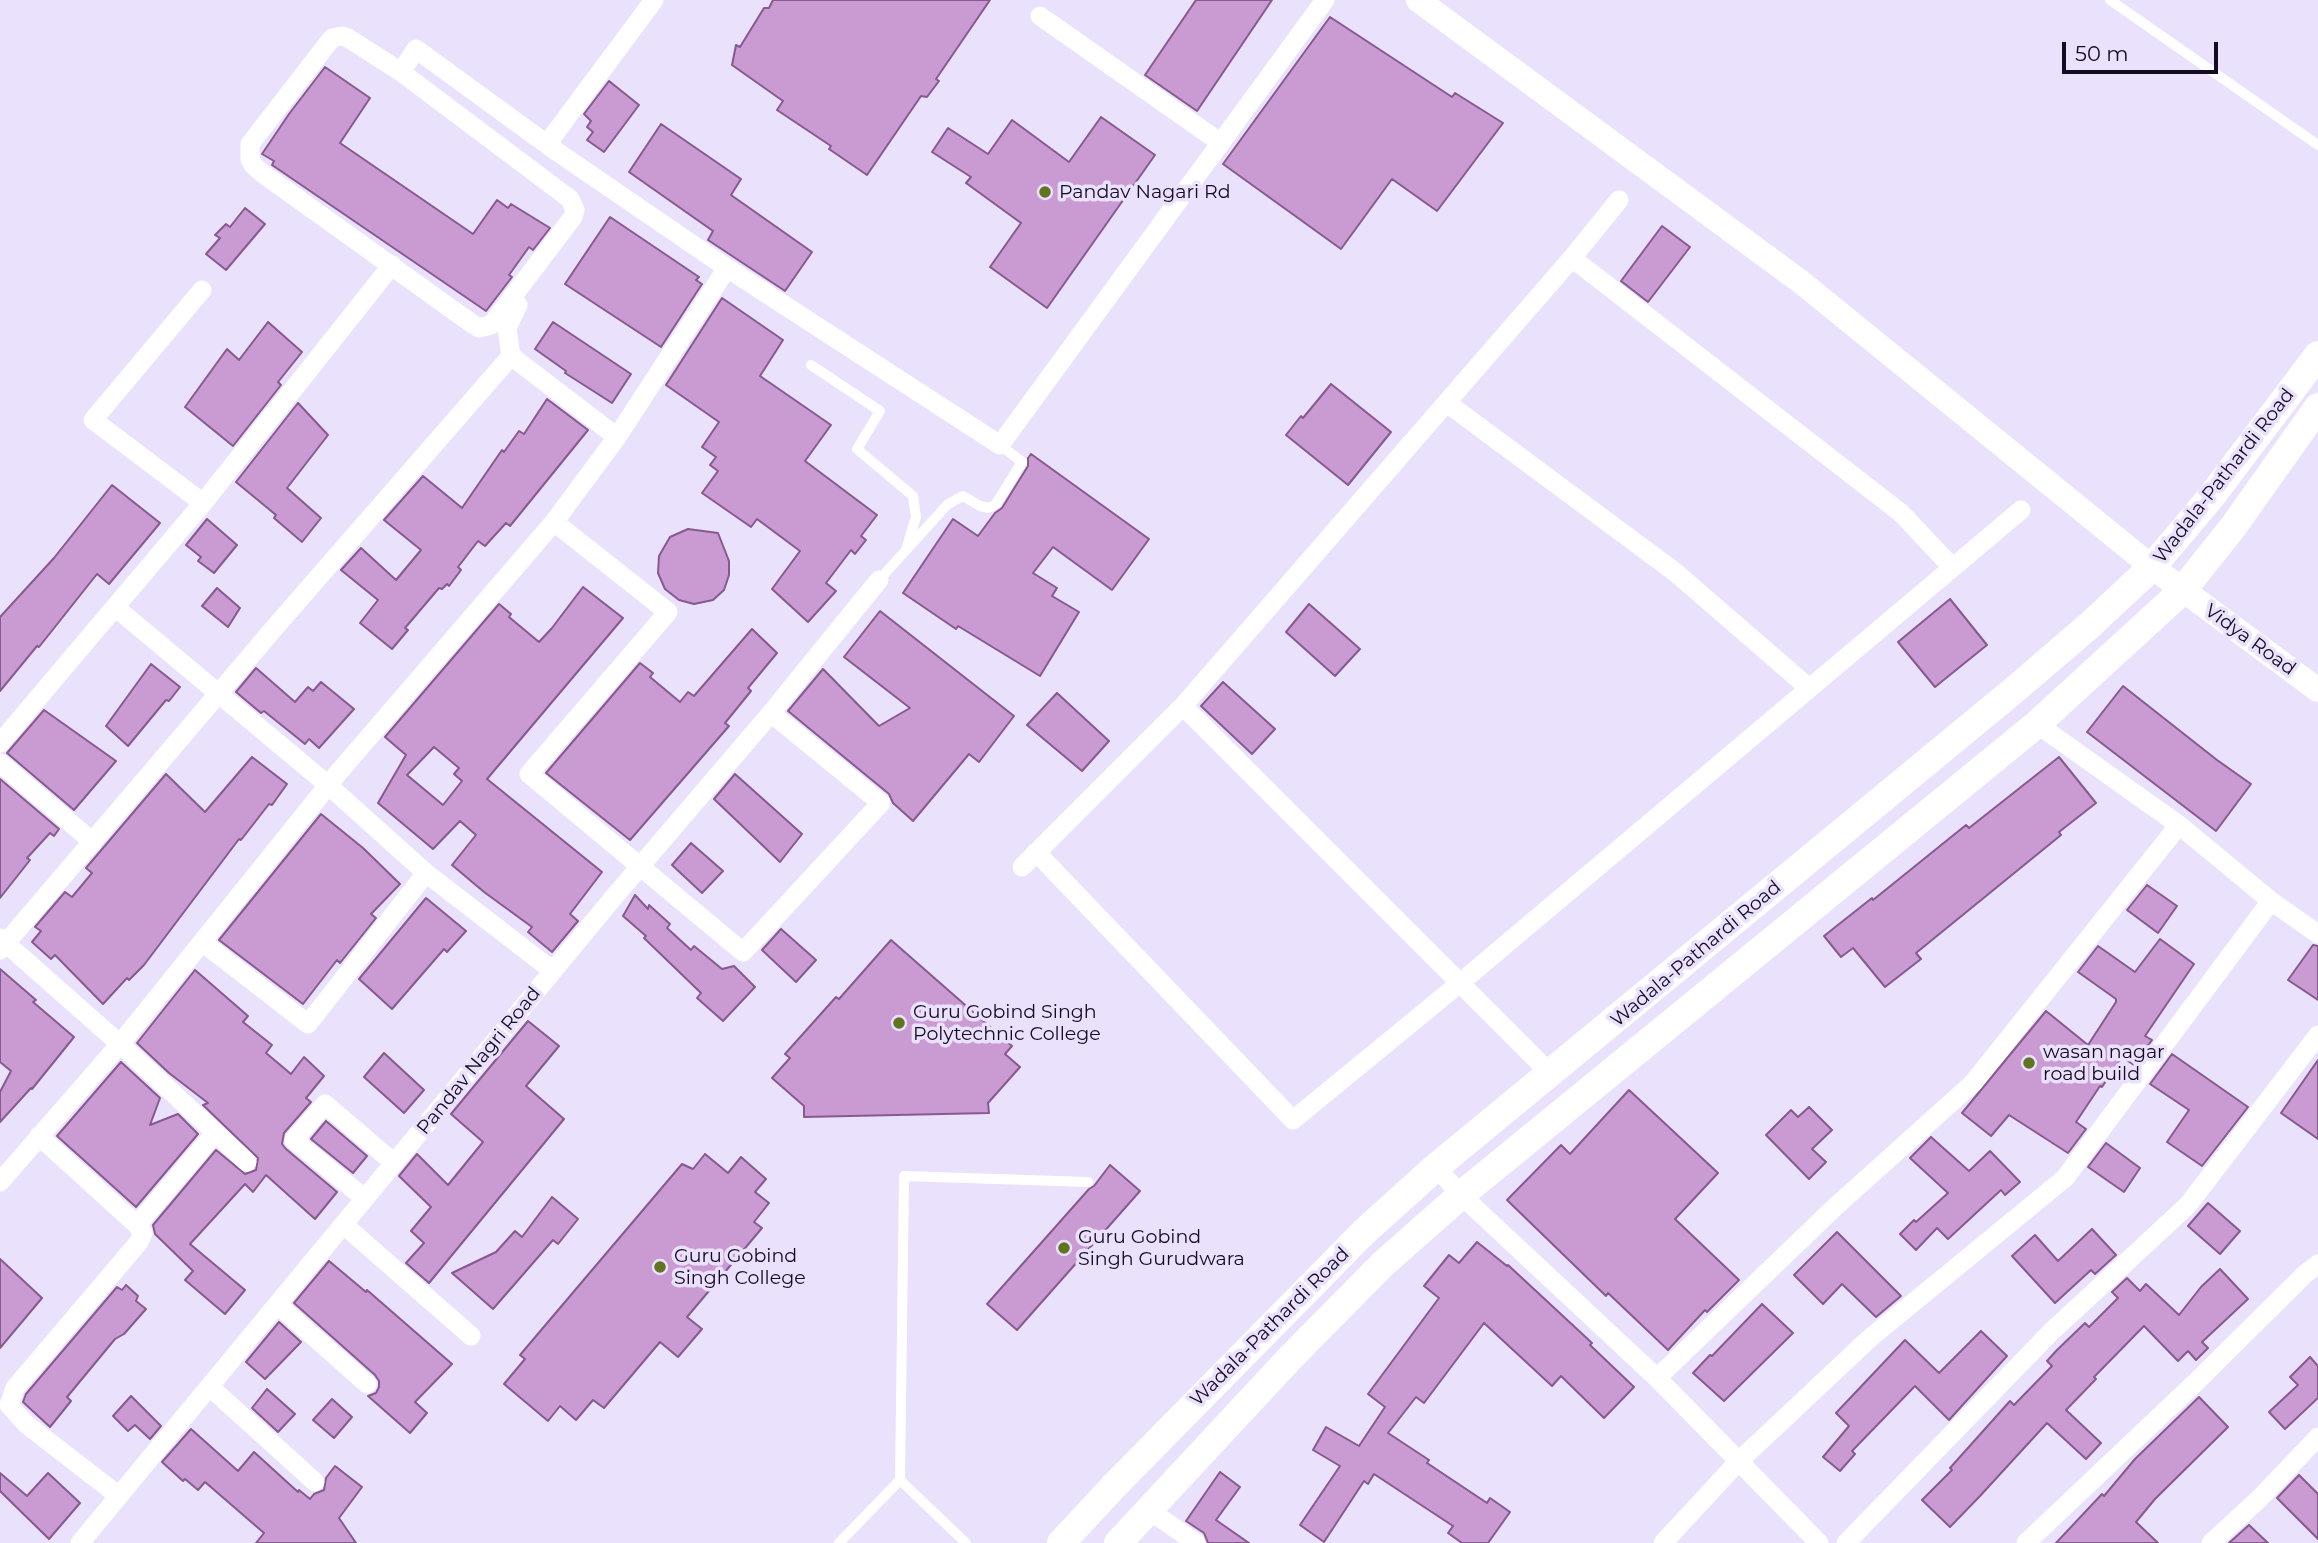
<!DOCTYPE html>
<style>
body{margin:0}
#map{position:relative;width:2318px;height:1543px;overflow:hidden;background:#eae1fc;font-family:Montserrat,sans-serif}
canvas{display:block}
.scale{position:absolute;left:2062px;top:42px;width:156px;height:32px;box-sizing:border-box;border:4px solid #140a22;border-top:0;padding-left:9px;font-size:21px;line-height:24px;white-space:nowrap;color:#140a22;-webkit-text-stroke:5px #eae1fc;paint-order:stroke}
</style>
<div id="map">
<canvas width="2318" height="1543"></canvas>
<div class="scale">50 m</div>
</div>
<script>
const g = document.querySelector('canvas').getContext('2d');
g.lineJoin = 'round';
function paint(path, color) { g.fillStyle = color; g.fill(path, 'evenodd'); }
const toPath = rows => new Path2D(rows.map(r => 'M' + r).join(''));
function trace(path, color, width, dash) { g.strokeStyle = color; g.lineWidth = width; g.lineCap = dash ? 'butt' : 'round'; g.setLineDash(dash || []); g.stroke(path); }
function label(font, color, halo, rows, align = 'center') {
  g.font = font + ' Montserrat,sans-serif'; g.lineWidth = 7; g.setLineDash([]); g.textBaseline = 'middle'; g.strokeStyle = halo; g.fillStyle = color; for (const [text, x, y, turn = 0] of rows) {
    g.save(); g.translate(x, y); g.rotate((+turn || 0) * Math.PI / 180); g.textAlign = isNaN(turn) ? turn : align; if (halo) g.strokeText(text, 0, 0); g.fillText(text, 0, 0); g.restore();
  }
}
const building = toPath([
 [773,0,990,0,936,79,939,81,927,97,921,96,867,175,829,149,831,146,777,110,783,101,732,65,736,45,740,47,764,8,769,8,773,0],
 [1196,0,1272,0,1197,111,1145,75,1196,0],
 [1330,17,1452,97,1455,93,1503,123,1437,211,1392,179,1341,249,1223,164,1330,17],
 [325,67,370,98,340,143,473,234,497,200,508,208,511,204,550,228,533,250,529,247,509,275,512,277,486,311,272,165,274,161,262,154,289,114,325,67],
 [609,81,639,105,604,152,587,140,593,132,587,127,591,121,584,114,609,81],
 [1101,117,1155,155,1047,308,990,267,1021,223,966,183,971,177,932,152,948,128,988,154,1012,120,1069,162,1101,117],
 [661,124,741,179,731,195,812,252,785,291,708,240,713,231,629,172,661,124],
 [245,208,265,224,226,270,206,254,220,238,215,235,226,224,230,227,245,208],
 [610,217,699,277,696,280,702,284,661,347,565,284,610,217],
 [1662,226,1690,247,1648,302,1621,281,1662,226],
 [722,298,783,340,760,376,831,425,805,461,877,515,861,536,866,540,855,554,851,550,826,583,836,591,808,622,772,589,800,551,757,519,751,527,702,493,718,471,710,465,716,457,702,447,719,422,666,385,722,298],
 [268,322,302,352,278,382,281,385,233,446,185,407,227,349,239,360,268,322],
 [553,322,631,374,612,403,565,373,566,371,535,349,553,322],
 [1331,384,1391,432,1348,485,1286,435,1301,416,1303,418,1331,384],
 [547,399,588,430,510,526,506,523,485,546,478,541,458,567,461,570,449,586,447,584,442,589,439,588,405,628,408,630,392,649,360,623,378,600,341,570,361,548,396,580,421,550,384,520,423,476,462,508,502,450,504,452,519,431,524,434,547,399],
 [298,403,328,435,287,488,321,518,302,542,274,518,276,515,236,482,298,403],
 [1031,454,1149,539,1112,590,1053,547,1033,573,1057,588,1052,596,1079,612,1040,676,958,626,956,629,903,593,953,519,978,536,995,513,1002,508,1028,466,1028,458,1031,454],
 [112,485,160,523,109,584,97,574,39,647,37,646,0,691,0,617,54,558,112,485],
 [207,519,237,545,214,573,198,561,201,557,186,545,207,519],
 [688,529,718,533,729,561,729,575,724,590,713,600,694,604,679,600,665,589,658,573,659,556,670,537,688,529],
 [583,587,623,618,487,779,602,872,570,914,578,921,552,952,528,932,532,927,484,892,452,865,476,835,460,821,433,849,378,803,406,755,385,737,499,604,511,614,509,617,539,642,552,628,583,587],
 [434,747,459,768,454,774,462,781,443,805,407,775,434,747],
 [217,588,240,608,228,627,202,606,217,588],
 [1950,599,1987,645,1935,687,1898,642,1950,599],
 [1309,604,1360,649,1335,676,1286,632,1309,604],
 [880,611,1014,716,979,762,969,754,913,821,893,803,889,794,788,711,823,669,879,726,910,708,844,657,880,611],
 [752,629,777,653,748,688,751,691,725,723,729,726,630,840,546,773,640,663,653,673,650,677,680,702,688,692,694,696,752,629],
 [151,664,180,687,169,701,166,700,128,746,106,726,151,664],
 [256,668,295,702,308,687,313,691,321,682,354,709,319,748,309,739,305,744,264,711,261,713,236,692,256,668],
 [1223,682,1275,729,1252,754,1201,706,1223,682],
 [2123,686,2217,760,2251,784,2216,831,2087,732,2123,686],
 [1057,693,1109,741,1082,771,1027,725,1057,693],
 [44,710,116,761,74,810,7,753,44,710],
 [252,757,287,784,272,805,269,804,241,840,239,839,144,965,129,980,127,978,103,1004,55,955,51,959,32,942,41,931,35,927,65,892,72,897,92,873,86,868,166,774,205,812,252,757],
 [2059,757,2096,803,2059,832,2061,835,1916,953,1921,959,1885,987,1853,948,1841,957,1824,936,1872,898,1873,900,1966,825,1969,828,2059,757],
 [735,774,802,834,780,862,714,799,735,774],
 [0,779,59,829,54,836,50,833,27,858,30,860,0,898,0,779],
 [321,814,363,848,400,884,371,914,376,918,340,963,337,960,303,1004,219,940,321,814],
 [691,843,723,871,702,893,672,865,691,843],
 [2147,885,2177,906,2158,933,2127,910,2147,885],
 [635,895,648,909,649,905,670,924,667,928,691,950,694,946,722,969,734,966,755,987,723,1021,697,998,701,993,644,938,646,936,623,916,635,895],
 [426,898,466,931,447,952,444,949,392,1009,359,979,426,898],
 [781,929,816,960,796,982,762,950,781,929],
 [2160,939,2194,964,2145,1036,2152,1040,2134,1065,2122,1057,2102,1087,2100,1086,2076,1122,2086,1129,2068,1153,2009,1115,1991,1136,1962,1113,2046,1011,2088,1045,2116,1002,2116,999,2078,972,2098,946,2135,972,2160,939],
 [891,940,1012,1046,1005,1054,1020,1067,988,1103,989,1113,804,1117,804,1106,772,1078,790,1058,785,1054,836,997,839,999,891,940],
 [2313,945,2318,946,2318,1000,2288,980,2313,945],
 [0,969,36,1000,33,1002,74,1037,32,1089,31,1088,0,1122,0,1092,11,1071,0,1062,0,969],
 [195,970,248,1016,243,1022,272,1045,266,1053,291,1074,304,1057,324,1076,306,1098,311,1102,284,1133,282,1144,286,1149,337,1192,315,1219,266,1175,253,1192,245,1184,190,1244,245,1290,225,1314,185,1280,193,1271,155,1234,153,1225,216,1150,245,1174,256,1170,258,1158,203,1105,208,1103,169,1073,137,1043,195,970],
 [528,1021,559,1046,526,1086,564,1119,429,1283,406,1263,424,1243,411,1231,431,1207,399,1176,417,1154,448,1185,483,1142,451,1114,528,1021],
 [384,1053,424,1090,404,1113,364,1077,384,1053],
 [2172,1054,2248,1107,2202,1166,2167,1142,2189,1110,2150,1084,2172,1054],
 [2318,1060,2318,1139,2281,1113,2318,1060],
 [121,1062,160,1098,150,1125,178,1114,198,1134,136,1207,57,1136,121,1062],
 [1629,1090,1718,1173,1675,1219,1739,1280,1707,1312,1705,1310,1668,1350,1608,1293,1606,1296,1507,1200,1561,1145,1570,1154,1629,1090],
 [1809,1107,1832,1130,1812,1149,1826,1162,1809,1179,1766,1135,1791,1110,1798,1117,1809,1107],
 [326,1121,367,1156,353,1173,311,1139,326,1121],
 [1931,1137,1969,1171,1990,1151,2020,1182,2005,1195,2001,1190,1948,1239,1937,1228,1916,1250,1900,1234,1914,1220,1916,1222,1948,1193,1910,1158,1931,1137],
 [2106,1143,2140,1168,2124,1192,2088,1167,2106,1143],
 [705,1154,728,1173,741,1157,766,1179,755,1192,769,1203,754,1222,762,1228,687,1317,702,1329,678,1357,660,1342,604,1408,593,1400,576,1420,560,1406,548,1421,504,1384,525,1359,520,1355,682,1164,693,1169,705,1154],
 [1110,1165,1140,1191,1017,1330,987,1304,1089,1189,1094,1186,1110,1165],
 [552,1197,578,1219,558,1244,553,1240,493,1309,452,1273,496,1252,515,1231,522,1237,552,1197],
 [2208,1203,2240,1231,2220,1254,2188,1226,2208,1203],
 [2092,1229,2116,1255,2095,1274,2091,1270,2055,1303,2012,1256,2035,1235,2058,1261,2092,1229],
 [1837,1232,1901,1296,1876,1317,1842,1284,1823,1304,1794,1275,1837,1232],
 [1477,1242,1507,1266,1508,1265,1592,1343,1590,1345,1634,1387,1604,1418,1561,1376,1552,1386,1484,1323,1424,1403,1416,1397,1388,1433,1429,1460,1427,1463,1487,1503,1490,1498,1510,1512,1488,1543,1462,1543,1448,1533,1453,1526,1374,1474,1368,1484,1364,1481,1324,1542,1300,1525,1340,1466,1313,1450,1326,1427,1359,1446,1385,1407,1368,1394,1439,1298,1424,1286,1449,1255,1459,1263,1477,1242],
 [0,1259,42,1298,0,1348,0,1259],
 [329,1261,366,1292,367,1290,452,1364,415,1402,427,1413,410,1433,368,1396,376,1393,379,1387,379,1381,375,1375,294,1303,329,1261],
 [2220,1269,2248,1299,2202,1342,2208,1348,2196,1360,2188,1351,2178,1361,2144,1326,2094,1377,2096,1379,2066,1410,2101,1443,2086,1459,2047,1423,1980,1496,1950,1527,1922,1500,1952,1470,1950,1468,2010,1401,2014,1405,2052,1366,2047,1361,2057,1350,2085,1323,2089,1327,2118,1298,2112,1292,2127,1278,2140,1291,2146,1284,2179,1315,2201,1287,2220,1269],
 [126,1285,138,1296,136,1301,146,1309,124,1334,115,1339,67,1397,71,1401,50,1427,23,1402,26,1394,117,1287,122,1290,126,1285],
 [1762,1304,1793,1333,1724,1401,1693,1373,1710,1355,1712,1356,1762,1304],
 [279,1322,301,1342,265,1379,246,1362,279,1322],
 [1981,1331,2007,1356,1949,1420,1915,1386,1852,1451,1855,1454,1840,1471,1823,1457,1849,1426,1836,1413,1905,1340,1939,1373,1981,1331],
 [2310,1357,2318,1366,2318,1398,2285,1429,2269,1412,2298,1385,2290,1377,2310,1357],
 [267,1389,295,1414,278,1432,252,1408,267,1389],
 [131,1396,161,1426,150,1439,135,1425,128,1431,113,1416,131,1396],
 [2199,1397,2228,1427,2155,1499,2136,1522,2158,1543,2056,1543,2102,1494,2104,1496,2135,1459,2199,1397],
 [332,1399,352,1417,334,1438,313,1420,332,1399],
 [191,1429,238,1471,254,1452,298,1492,299,1490,310,1499,314,1494,324,1490,326,1478,335,1466,362,1487,339,1518,356,1543,256,1543,264,1533,205,1482,198,1490,185,1479,183,1481,162,1462,191,1429],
 [1220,1472,1240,1487,1216,1520,1249,1543,1208,1543,1204,1533,1186,1521,1220,1472],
 [0,1473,27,1496,48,1473,80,1503,49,1539,0,1491,0,1473],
 [2299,1475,2318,1494,2318,1539,2277,1498,2299,1475],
 [2249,1525,2268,1543,2229,1543,2249,1525]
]);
paint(building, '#ca9ad3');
trace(building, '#865a8f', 2);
trace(toPath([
 [2110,0,2318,145],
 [811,365,880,411,857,449,913,496,916,517,906,550],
 [879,580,947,505,957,499,963,496,980,506,989,508,996,504,1022,462,1000,445],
 [839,1543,900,1480],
 [966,1543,900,1480,904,1176,1088,1182]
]), '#fff', 10);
trace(toPath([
 [1040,16,1221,143],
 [401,72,348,38,342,36,332,38,250,144,250,159,253,165,262,173,471,323,479,328,491,325,573,217,575,210,570,199,401,72,416,49,556,151,727,268,1000,445,1325,0],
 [547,144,654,0],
 [1572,258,1901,513,1952,567],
 [202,290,93,420,203,503],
 [518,305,507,328,511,356,617,437],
 [1447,403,1675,572,1809,688],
 [554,522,668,612,529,774,743,952,881,803,771,713],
 [115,607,328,785,426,873,553,971],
 [1183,706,1551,1074],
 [2037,724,2179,825,2271,901,2318,934],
 [0,743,203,503,392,265],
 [0,763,93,842],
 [1036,852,1293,1120,1460,983,2021,510],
 [1022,867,1183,706,1572,258,1619,200],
 [0,938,120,1044,247,1162],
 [202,942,308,1024,426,873],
 [0,950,276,626,511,356],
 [39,1136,137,1225,143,1233,139,1242,15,1388,9,1405,26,1424,119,1496],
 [1436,1167,1461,1195,1657,1378,1819,1543],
 [0,1182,120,1044,338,773,554,522,617,437,727,268],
 [364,1198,294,1140,325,1104,394,1163],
 [137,1225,215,1133],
 [344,1225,471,1336],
 [278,1305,367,1384],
 [1657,1378,1835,1207,1973,1083,2179,825],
 [210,1387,315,1482],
 [1149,1510,1196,1543],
 [80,1543,614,897,771,713,879,580],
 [1663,1543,1738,1462,1870,1338,2065,1178,2271,901],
 [1846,1543,2051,1332,2188,1205,2318,1035],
 [2026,1543,2196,1382,2305,1274,2318,1264],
 [2211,1543,2259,1499,2318,1437]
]), '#fff', 19);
trace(toPath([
 [1418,0,1801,282,2152,567,2318,690]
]), '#fff', 24);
trace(toPath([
 [1061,1543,1114,1486,1364,1232,1436,1167,2013,691,2090,625,2152,567,2211,497,2318,355],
 [1118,1543,1291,1357,1383,1264,1461,1195,2037,724,2182,591,2233,527,2318,407]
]), '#fff', 28);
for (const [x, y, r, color] of [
 [1045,192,7,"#627321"],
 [899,1023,7,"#627321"],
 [2029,1063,7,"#627321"],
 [1064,1248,7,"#627321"],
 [660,1267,7,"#627321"]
]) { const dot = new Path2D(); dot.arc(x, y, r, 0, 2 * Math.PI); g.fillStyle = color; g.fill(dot); trace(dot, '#eae1fc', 2.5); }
label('19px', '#140a22', '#eae1fc', [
 ["Pandav Nagari Rd",1059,192],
 ["Guru Gobind Singh",913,1012],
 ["Polytechnic College",913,1034],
 ["wasan nagar",2043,1052],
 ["road build",2043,1074],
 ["Guru Gobind",1078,1237],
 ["Singh Gurudwara",1078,1259],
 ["Guru Gobind",674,1256],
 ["Singh College",674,1278]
], 'left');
label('19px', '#140a22', '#eae1fc', [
 ["Wadala-Pathardi Road",2224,476,-52],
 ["Vidya Road",2250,640,36],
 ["Wadala-Pathardi Road",1696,954,-40],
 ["Pandav Nagri Road",479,1061,-51],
 ["Wadala-Pathardi Road",1270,1327,-45]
]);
</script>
